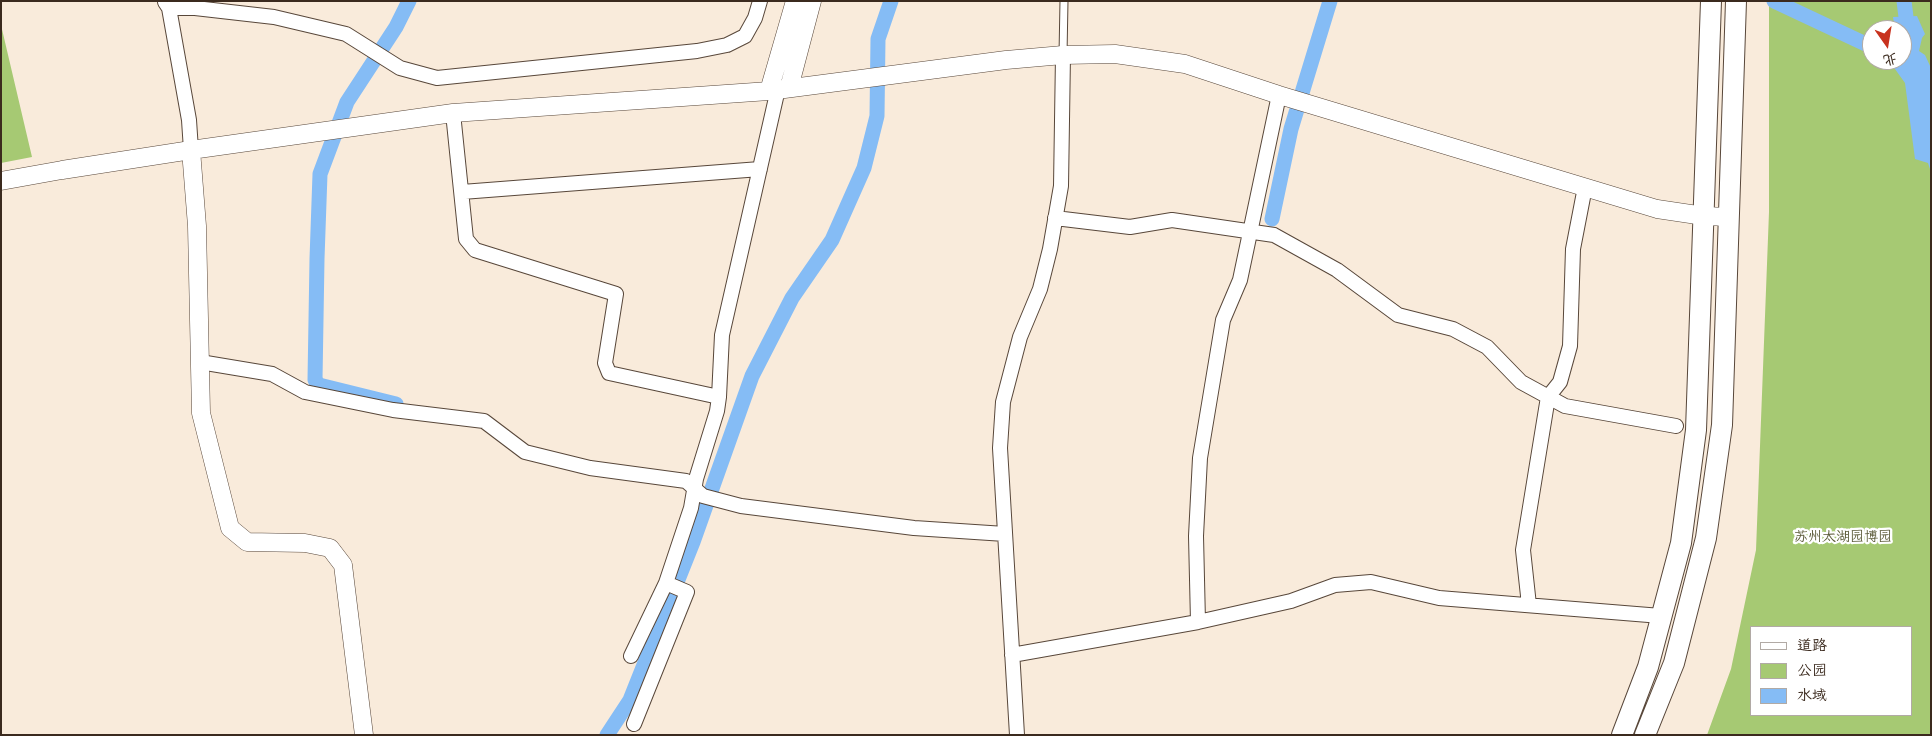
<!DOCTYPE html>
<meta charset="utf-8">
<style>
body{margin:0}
#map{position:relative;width:1932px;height:736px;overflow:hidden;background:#f9ebdb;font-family:"Architects Daughter","LXGW WenKai TC",sans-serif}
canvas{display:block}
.frame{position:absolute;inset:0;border:2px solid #3b2a1e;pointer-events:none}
.legend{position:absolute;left:1750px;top:626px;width:162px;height:90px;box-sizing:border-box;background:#fff;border:1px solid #b1aaa5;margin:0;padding:6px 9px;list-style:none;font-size:15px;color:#3b2a1e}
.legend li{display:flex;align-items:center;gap:10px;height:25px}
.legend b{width:25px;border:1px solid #b1aaa5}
.north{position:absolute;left:1862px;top:20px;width:50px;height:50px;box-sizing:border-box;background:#fff;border:1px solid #b1aaa5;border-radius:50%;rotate:167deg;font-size:14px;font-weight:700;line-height:20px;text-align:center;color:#3b2a1e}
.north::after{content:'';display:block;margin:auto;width:18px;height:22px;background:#c8321e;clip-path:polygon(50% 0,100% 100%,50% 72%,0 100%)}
</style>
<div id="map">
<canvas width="1932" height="736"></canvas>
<div class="frame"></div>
<ul class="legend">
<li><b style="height:6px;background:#fff"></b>道路</li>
<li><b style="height:14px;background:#a6c973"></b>公园</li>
<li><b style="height:14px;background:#85bcf5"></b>水域</li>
</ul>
<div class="north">北</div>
</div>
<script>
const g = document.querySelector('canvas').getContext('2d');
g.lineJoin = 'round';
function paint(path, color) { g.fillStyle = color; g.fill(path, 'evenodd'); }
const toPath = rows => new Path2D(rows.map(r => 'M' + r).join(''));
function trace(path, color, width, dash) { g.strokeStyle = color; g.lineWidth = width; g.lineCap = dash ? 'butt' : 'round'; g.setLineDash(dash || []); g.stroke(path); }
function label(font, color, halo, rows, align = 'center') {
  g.font = font + ' "Architects Daughter","LXGW WenKai TC",sans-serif'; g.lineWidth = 4.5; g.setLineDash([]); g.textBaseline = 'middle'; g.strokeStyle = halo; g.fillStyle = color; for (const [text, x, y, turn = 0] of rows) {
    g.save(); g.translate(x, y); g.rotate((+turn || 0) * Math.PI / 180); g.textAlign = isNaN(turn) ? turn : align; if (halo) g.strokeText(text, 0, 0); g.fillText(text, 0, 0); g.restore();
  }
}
paint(toPath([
 [1769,1,1931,1,1931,735,1707,735,1731,669,1756,550,1769,212],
 [1872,30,1902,30,1902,60,1872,60],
 [1751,627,1911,627,1911,715,1751,715],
 [1,25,32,157,1,163]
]), '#a6c973');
paint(toPath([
 [1917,16,1925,34,1922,38,1919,51,1925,55,1931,68,1931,172,1928,163,1915,159,1905,83,1895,69,1877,60,1902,60,1902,30,1895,30,1893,17]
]), '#85bcf5');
trace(toPath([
 [1774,1,1872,47],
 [1904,1,1906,17],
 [1272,219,1291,129,1330,1],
 [396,404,319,385,315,380,317,259,320,174,347,102,396,27,409,1],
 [607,735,630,700,693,542,752,376,792,298,832,240,864,168,877,116,878,39,891,1]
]), '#85bcf5', 15);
const service = toPath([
 [1063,55,1064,1]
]);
const minor = toPath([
 [165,2,169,8,189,120,191,150],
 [169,8,195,8,274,17,346,34,400,68,437,78,697,51,727,45,745,36,755,18,760,1],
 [453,113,466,239,475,250,616,294,605,363,609,373,719,397],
 [462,192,760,169],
 [1055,218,1130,227,1172,220,1274,235,1337,270,1398,315,1453,329,1487,347,1521,382,1565,406,1676,426],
 [200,362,272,374,305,392,393,410,484,421,525,452,590,468,686,481,703,496,741,506,914,528,1005,534],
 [1529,605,1523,550,1548,397,1560,382,1570,346,1573,249,1585,187],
 [1198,622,1196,536,1200,458,1223,320,1240,280,1279,95],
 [1012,655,1198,622,1291,601,1335,585,1371,582,1439,598,1661,616],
 [631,656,666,583,691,508,696,479,717,411,719,397,722,335,778,89],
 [634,724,687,592,666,583],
 [1017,735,1000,448,1003,402,1020,337,1040,289,1050,249,1061,186,1063,55]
]);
const tertiary = toPath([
 [789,88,812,1],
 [769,91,795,1],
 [191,150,197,226,201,413,230,528,247,542,305,543,330,548,343,565,364,735],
 [1,181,62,170,191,150,453,113,769,91,1006,60,1063,55,1115,54,1185,64,1279,95,1657,209,1704,216,1729,217]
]);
const secondary = toPath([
 [1622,735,1648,667,1681,543,1696,430,1711,1],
 [1645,735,1674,663,1706,538,1722,425,1736,1]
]);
trace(service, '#58473a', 9);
trace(minor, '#58473a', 16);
trace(tertiary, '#58473a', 19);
trace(secondary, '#58473a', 22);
trace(service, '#fff', 7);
trace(minor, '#fff', 14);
trace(tertiary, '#fff', 18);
trace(secondary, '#fff', 20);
label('14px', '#5b5a38', '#fff', [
 ["苏州太湖园博园",1843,538]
]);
</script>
